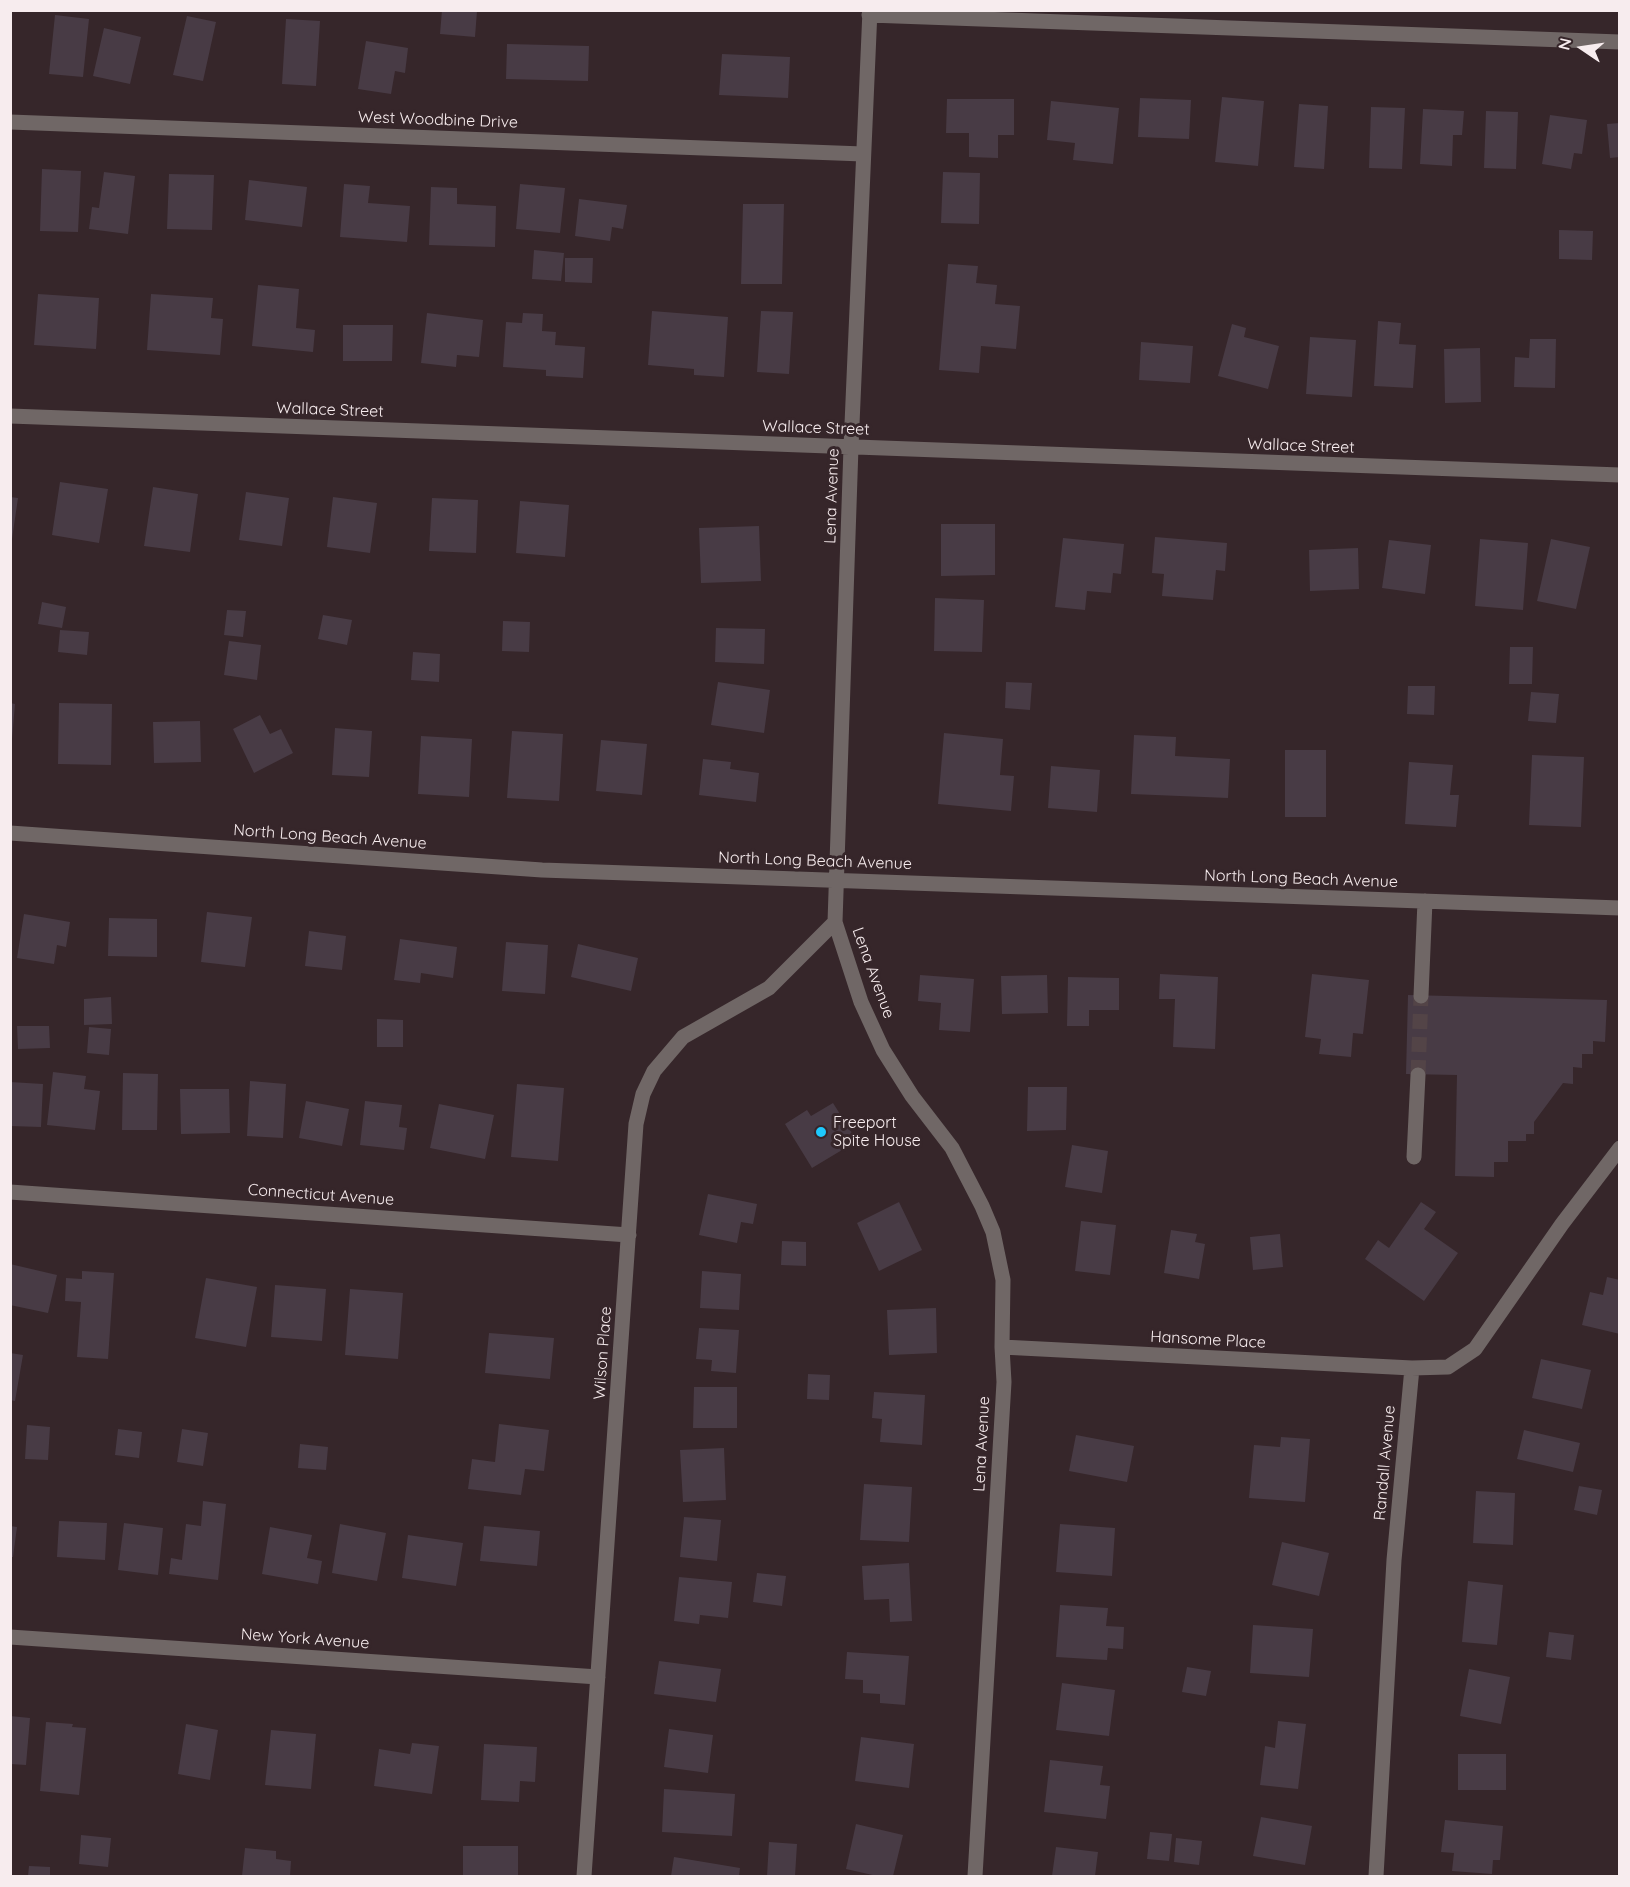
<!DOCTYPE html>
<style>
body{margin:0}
#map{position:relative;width:1630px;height:1887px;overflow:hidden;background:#36262a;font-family:Quicksand,sans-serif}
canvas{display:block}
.frame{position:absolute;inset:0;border:12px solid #f7ecee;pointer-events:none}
.north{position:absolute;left:1552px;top:18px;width:60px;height:60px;-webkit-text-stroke:4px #36262a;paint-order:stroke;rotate:283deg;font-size:16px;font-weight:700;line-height:24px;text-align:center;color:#f7ecee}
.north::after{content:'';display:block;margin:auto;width:21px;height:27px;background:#f7ecee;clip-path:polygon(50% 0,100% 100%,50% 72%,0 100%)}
</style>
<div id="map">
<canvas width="1630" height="1887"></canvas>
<div class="frame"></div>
<div class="north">N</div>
</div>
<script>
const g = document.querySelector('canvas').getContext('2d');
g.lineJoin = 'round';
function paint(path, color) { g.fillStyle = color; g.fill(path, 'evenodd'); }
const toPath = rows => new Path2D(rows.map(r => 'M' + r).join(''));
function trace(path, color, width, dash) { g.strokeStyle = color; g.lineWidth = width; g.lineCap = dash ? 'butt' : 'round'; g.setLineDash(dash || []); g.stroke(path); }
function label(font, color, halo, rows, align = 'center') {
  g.font = font + ' Quicksand,sans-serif'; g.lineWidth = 6; g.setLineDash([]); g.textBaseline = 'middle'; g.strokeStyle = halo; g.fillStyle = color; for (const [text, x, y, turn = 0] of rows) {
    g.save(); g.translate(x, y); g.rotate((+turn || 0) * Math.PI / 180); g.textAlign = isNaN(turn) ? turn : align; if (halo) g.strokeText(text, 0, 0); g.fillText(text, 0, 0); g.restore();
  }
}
paint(toPath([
 [442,10,477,11,475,37,440,34],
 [55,15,89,19,83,77,49,74],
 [187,16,216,22,203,81,173,75],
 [286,19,320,21,316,86,282,84],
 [104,28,141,37,130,84,93,76],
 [366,41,408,48,405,73,395,71,391,94,358,89],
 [507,44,589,46,588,81,506,79],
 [722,54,790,57,788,98,719,95],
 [1222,97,1264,101,1258,166,1215,162],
 [1140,98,1191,100,1189,139,1138,137],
 [947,99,1014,99,1014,135,998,135,998,158,969,157,969,133,946,133],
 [1051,101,1119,108,1113,164,1073,160,1075,143,1047,140],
 [1299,104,1328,106,1324,169,1294,167],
 [1371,107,1405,108,1402,169,1369,168],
 [1423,109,1464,111,1462,135,1453,135,1452,166,1420,164],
 [1486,111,1518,112,1516,169,1484,168],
 [1550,115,1587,120,1582,154,1574,153,1571,169,1542,164],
 [1620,123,1620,157,1610,158,1607,124],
 [42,169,81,171,78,232,40,231],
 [104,172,135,176,128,234,89,229,92,207,99,208],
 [943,172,980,173,979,224,941,223],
 [169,174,214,175,212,230,167,229],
 [249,180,307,187,302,227,245,220],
 [344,184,370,186,368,203,410,206,407,242,340,237],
 [520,184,565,188,560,233,516,229],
 [431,187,457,188,457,204,496,206,495,247,429,245],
 [579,199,627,205,623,229,612,227,610,241,575,236],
 [743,204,784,204,782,284,741,284],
 [1559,230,1593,231,1592,260,1559,259],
 [534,250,564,253,561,281,532,279],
 [565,258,593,258,592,283,565,282],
 [948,264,978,266,976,283,997,285,995,304,1020,306,1016,349,981,346,979,373,939,370],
 [258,285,299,289,296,328,315,330,313,352,252,346],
 [38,294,99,298,96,349,34,345],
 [151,294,213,298,211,318,223,319,220,355,147,350],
 [652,311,728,317,724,377,694,375,694,369,648,365],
 [761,311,793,312,789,374,757,372],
 [427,313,483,320,479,357,457,355,456,367,421,363],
 [523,313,543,314,542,331,556,332,555,345,585,347,583,378,546,376,546,370,503,367,506,322,522,323],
 [1378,321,1401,323,1399,344,1416,345,1413,388,1374,386],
 [1232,324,1246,328,1244,337,1279,346,1268,389,1218,376],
 [343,325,393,325,392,361,343,361],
 [1310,337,1356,340,1352,397,1306,394],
 [1530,339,1556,339,1555,388,1514,387,1515,357,1529,358],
 [1141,342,1193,346,1190,383,1139,380],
 [1480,348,1481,402,1445,403,1444,349],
 [60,482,108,489,99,543,52,535],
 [153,487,198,494,190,552,144,546],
 [246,492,289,498,282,546,239,540],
 [10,497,18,498,12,539,10,539],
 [333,497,377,503,370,553,327,547],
 [432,498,478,500,476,553,429,551],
 [520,501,569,505,565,557,516,553],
 [941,524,995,524,995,575,941,576],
 [759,526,761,581,701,583,699,528],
 [1155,537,1227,543,1225,571,1216,570,1213,600,1162,596,1164,574,1152,573],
 [1063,538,1124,544,1121,574,1113,573,1111,593,1087,591,1085,610,1055,607],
 [1480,539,1528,543,1523,610,1475,606],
 [1551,539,1590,547,1576,609,1537,601],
 [1389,540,1431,545,1425,594,1382,588],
 [1358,548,1359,589,1310,591,1309,550],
 [935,598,984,600,982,652,934,651],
 [42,602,66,607,62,628,38,624],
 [227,610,246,611,243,637,224,635],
 [323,615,352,620,347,645,318,639],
 [503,621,530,622,529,652,502,651],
 [716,628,765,629,764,664,715,662],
 [60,630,89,632,87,655,58,652],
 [229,641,261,645,257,680,224,675],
 [1510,647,1533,647,1532,684,1509,684],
 [413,652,440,654,439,682,411,680],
 [718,682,770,690,764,733,711,725],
 [1006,682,1032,683,1030,710,1005,708],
 [1408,686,1435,686,1434,715,1407,714],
 [1531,692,1559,694,1556,723,1528,721],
 [10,703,15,704,12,739,10,739],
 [59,703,112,704,111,765,58,764],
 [260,715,270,734,281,729,293,753,254,773,233,729],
 [200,721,201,762,154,763,153,722],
 [335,728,372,731,369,777,332,775],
 [512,731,563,734,559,801,507,798],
 [944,733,1003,739,1000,775,1014,776,1011,811,938,804],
 [1134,735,1176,737,1175,756,1230,759,1228,798,1131,794],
 [421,736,472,739,469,797,418,794],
 [601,740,647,744,642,795,596,791],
 [1285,750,1326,750,1326,817,1285,817],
 [1532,755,1584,757,1581,827,1529,825],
 [703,759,731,762,730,769,759,773,756,802,699,795],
 [1409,762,1453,765,1450,795,1459,795,1456,827,1405,824],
 [1051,766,1100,770,1097,812,1048,808],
 [207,912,252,917,245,967,201,962],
 [24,914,70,922,66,947,57,945,54,964,17,958],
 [109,918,157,919,157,957,108,956],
 [309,931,346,936,342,970,305,966],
 [400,939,457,947,453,978,421,973,420,983,394,980],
 [506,942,548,945,545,994,502,991],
 [578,944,638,958,631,991,571,977],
 [1160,974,1218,977,1215,1049,1173,1047,1175,999,1159,999],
 [1312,974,1369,980,1363,1034,1353,1033,1351,1057,1319,1054,1321,1039,1305,1037],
 [920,975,974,979,970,1032,939,1030,941,1003,918,1001],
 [1047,975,1048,1013,1002,1014,1001,976],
 [1068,977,1119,978,1119,1010,1089,1010,1089,1026,1067,1026],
 [1408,995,1607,1000,1605,1042,1593,1041,1593,1054,1582,1054,1582,1068,1573,1067,1573,1084,1563,1083,1534,1122,1534,1134,1526,1134,1526,1141,1508,1141,1508,1162,1494,1162,1494,1177,1455,1176,1457,1075,1406,1074],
 [111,997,112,1024,84,1025,84,999],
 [377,1019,403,1020,403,1047,377,1047],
 [17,1026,49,1026,50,1048,18,1049],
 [89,1027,111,1029,109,1055,87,1053],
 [53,1072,86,1076,84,1089,100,1091,95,1130,47,1125],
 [123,1073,158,1074,157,1130,122,1130],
 [250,1081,286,1084,283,1138,247,1136],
 [10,1082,43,1084,41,1127,10,1126],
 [517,1084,564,1088,558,1161,511,1157],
 [1028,1087,1067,1087,1066,1130,1027,1131],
 [180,1089,229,1089,230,1133,181,1134],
 [306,1101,349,1109,342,1146,299,1138],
 [365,1101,402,1105,399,1127,407,1128,404,1150,360,1145],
 [833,1103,857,1141,812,1168,785,1124,807,1110,811,1116],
 [439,1104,494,1115,485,1159,430,1148],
 [1072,1145,1108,1151,1102,1193,1065,1187],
 [708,1194,757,1204,753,1224,741,1222,737,1243,699,1235],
 [899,1202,922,1250,879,1271,857,1223],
 [1421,1202,1436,1212,1424,1229,1458,1253,1424,1301,1365,1259,1378,1240,1389,1248],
 [1081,1221,1116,1225,1110,1275,1075,1271],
 [1171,1230,1197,1234,1195,1242,1205,1244,1199,1279,1164,1273],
 [1280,1234,1283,1267,1253,1270,1250,1237],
 [782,1241,806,1242,806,1266,781,1265],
 [10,1264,57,1275,48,1313,10,1305],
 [82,1271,114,1273,108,1359,77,1357,81,1302,65,1301,66,1278,82,1279],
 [702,1271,741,1274,739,1310,700,1308],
 [1607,1277,1620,1280,1620,1334,1582,1325,1590,1292,1603,1295],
 [206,1278,257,1287,246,1347,195,1338],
 [275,1285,326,1289,322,1341,271,1337],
 [350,1289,403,1293,398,1359,345,1355],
 [936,1308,937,1353,889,1355,887,1310],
 [699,1328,739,1330,736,1373,711,1371,712,1360,696,1359],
 [489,1333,554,1338,550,1379,485,1373],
 [10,1353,23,1355,15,1401,10,1400],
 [1541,1359,1591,1370,1582,1409,1532,1398],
 [808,1374,830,1375,829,1400,807,1399],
 [694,1387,737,1387,737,1428,693,1428],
 [874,1392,925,1395,922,1445,880,1442,882,1419,872,1418],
 [499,1424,549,1430,544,1471,525,1469,521,1495,468,1489,472,1459,495,1462],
 [27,1425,50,1427,48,1460,25,1459],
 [118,1429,142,1432,139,1458,115,1455],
 [182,1429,208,1433,203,1466,177,1462],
 [1524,1430,1580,1443,1573,1472,1517,1459],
 [1076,1435,1134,1446,1127,1482,1069,1471],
 [1281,1437,1310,1439,1305,1502,1249,1498,1254,1445,1280,1447],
 [300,1444,328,1447,326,1470,298,1468],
 [724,1448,726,1500,683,1502,680,1450],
 [864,1484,912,1487,909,1542,860,1540],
 [1579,1486,1602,1490,1597,1515,1574,1510],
 [1476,1491,1515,1493,1513,1545,1473,1543],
 [203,1501,226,1504,218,1580,169,1574,171,1558,182,1560,186,1524,201,1526],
 [684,1517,721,1520,717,1561,680,1557],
 [59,1521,107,1523,105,1560,57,1557],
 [124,1523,163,1528,158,1575,118,1570],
 [340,1524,386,1533,377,1581,332,1573],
 [1060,1524,1115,1528,1112,1576,1056,1572],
 [10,1526,17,1527,13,1557,10,1557],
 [484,1526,540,1531,537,1566,480,1561],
 [270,1527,312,1535,307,1558,322,1561,318,1584,262,1574],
 [408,1535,463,1543,456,1586,402,1578],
 [1282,1542,1329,1553,1319,1596,1272,1585],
 [909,1563,912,1621,890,1622,889,1599,864,1600,862,1566],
 [757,1573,786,1576,782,1606,753,1602],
 [679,1577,732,1582,728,1618,700,1615,699,1624,674,1621],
 [1468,1581,1503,1585,1497,1645,1462,1642],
 [1060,1605,1108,1608,1106,1626,1124,1627,1123,1649,1108,1648,1107,1660,1056,1657],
 [1253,1625,1313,1629,1309,1677,1250,1673],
 [1549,1632,1574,1635,1571,1660,1546,1657],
 [847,1652,909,1656,905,1705,880,1703,880,1694,863,1693,863,1680,845,1679],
 [659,1661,721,1669,716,1702,654,1694],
 [1187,1667,1211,1671,1206,1696,1182,1692],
 [1469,1669,1510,1677,1501,1724,1460,1716],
 [1062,1683,1115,1690,1109,1736,1056,1730],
 [10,1716,30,1718,26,1765,10,1764],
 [1278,1721,1306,1724,1298,1789,1260,1785,1265,1746,1275,1748],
 [46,1722,73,1724,72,1727,86,1728,79,1795,40,1791],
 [186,1724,218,1730,210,1780,178,1774],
 [669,1729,713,1735,708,1773,664,1767],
 [271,1730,316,1734,311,1789,265,1785],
 [861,1737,914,1744,909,1788,855,1781],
 [412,1743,439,1746,432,1794,374,1786,379,1749,410,1754],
 [484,1744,537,1747,535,1782,520,1781,519,1802,481,1800],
 [1458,1754,1506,1754,1506,1790,1458,1790],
 [1050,1760,1103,1766,1100,1785,1110,1786,1106,1819,1044,1812],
 [664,1789,735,1794,732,1836,662,1832],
 [1261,1817,1312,1826,1305,1865,1253,1856],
 [1445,1820,1503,1826,1500,1860,1493,1860,1492,1874,1452,1871,1454,1853,1441,1852],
 [856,1824,903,1835,893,1876,877,1876,846,1869],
 [1150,1832,1172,1834,1169,1861,1147,1859],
 [81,1835,111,1838,108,1867,79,1864],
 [1176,1838,1202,1841,1199,1865,1174,1862],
 [769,1842,797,1844,795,1876,767,1876],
 [463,1846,518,1846,518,1876,463,1876],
 [1056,1847,1098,1852,1095,1876,1052,1876],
 [245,1848,276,1851,276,1859,291,1861,290,1876,242,1876],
 [674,1857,740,1868,739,1876,671,1876],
 [29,1866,50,1867,50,1876,28,1876]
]), '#483b45');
trace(toPath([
 [1418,1075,1421,996]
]), '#534447', 15, [15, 8]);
trace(toPath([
 [870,10,851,447,835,922,861,1002,883,1050,912,1096,952,1148,982,1206,993,1232,1003,1280,1002,1347,1004,1382,975,1876],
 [869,15,1620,42],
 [10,122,863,154],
 [10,416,1620,475],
 [10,833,542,870,1620,908],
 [1421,996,1425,901],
 [1414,1157,1418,1075],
 [10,1192,629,1235],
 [1002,1347,1412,1368,1448,1367,1475,1349,1562,1224,1620,1148],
 [10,1637,598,1677],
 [584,1876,636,1124,643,1094,654,1071,683,1037,769,988,835,922],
 [1376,1876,1394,1560,1412,1368]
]), '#706766', 15);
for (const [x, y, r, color] of [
 [821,1132,6,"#1ec9fd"]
]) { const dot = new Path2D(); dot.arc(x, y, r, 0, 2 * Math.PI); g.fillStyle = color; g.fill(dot); trace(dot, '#36262a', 2); }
label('16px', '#f7ecee', '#36262a', [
 ["West Woodbine Drive",438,120,2],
 ["Wallace Street",330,410,2],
 ["Wallace Street",816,428,2],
 ["Wallace Street",1301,446,2],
 ["Lena Avenue",832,496,-88],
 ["North Long Beach Avenue",330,837,4],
 ["North Long Beach Avenue",815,861,2],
 ["North Long Beach Avenue",1301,879,2],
 ["Lena Avenue",873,973,70],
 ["Connecticut Avenue",321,1195,4],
 ["Hansome Place",1208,1340,3],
 ["Wilson Place",603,1353,-86],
 ["Lena Avenue",982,1444,-87],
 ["Randall Avenue",1385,1463,-85],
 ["New York Avenue",305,1639,4]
]);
label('16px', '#f7ecee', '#36262a', [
 ["Freeport",833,1123],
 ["Spite House",833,1141]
], 'left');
</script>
